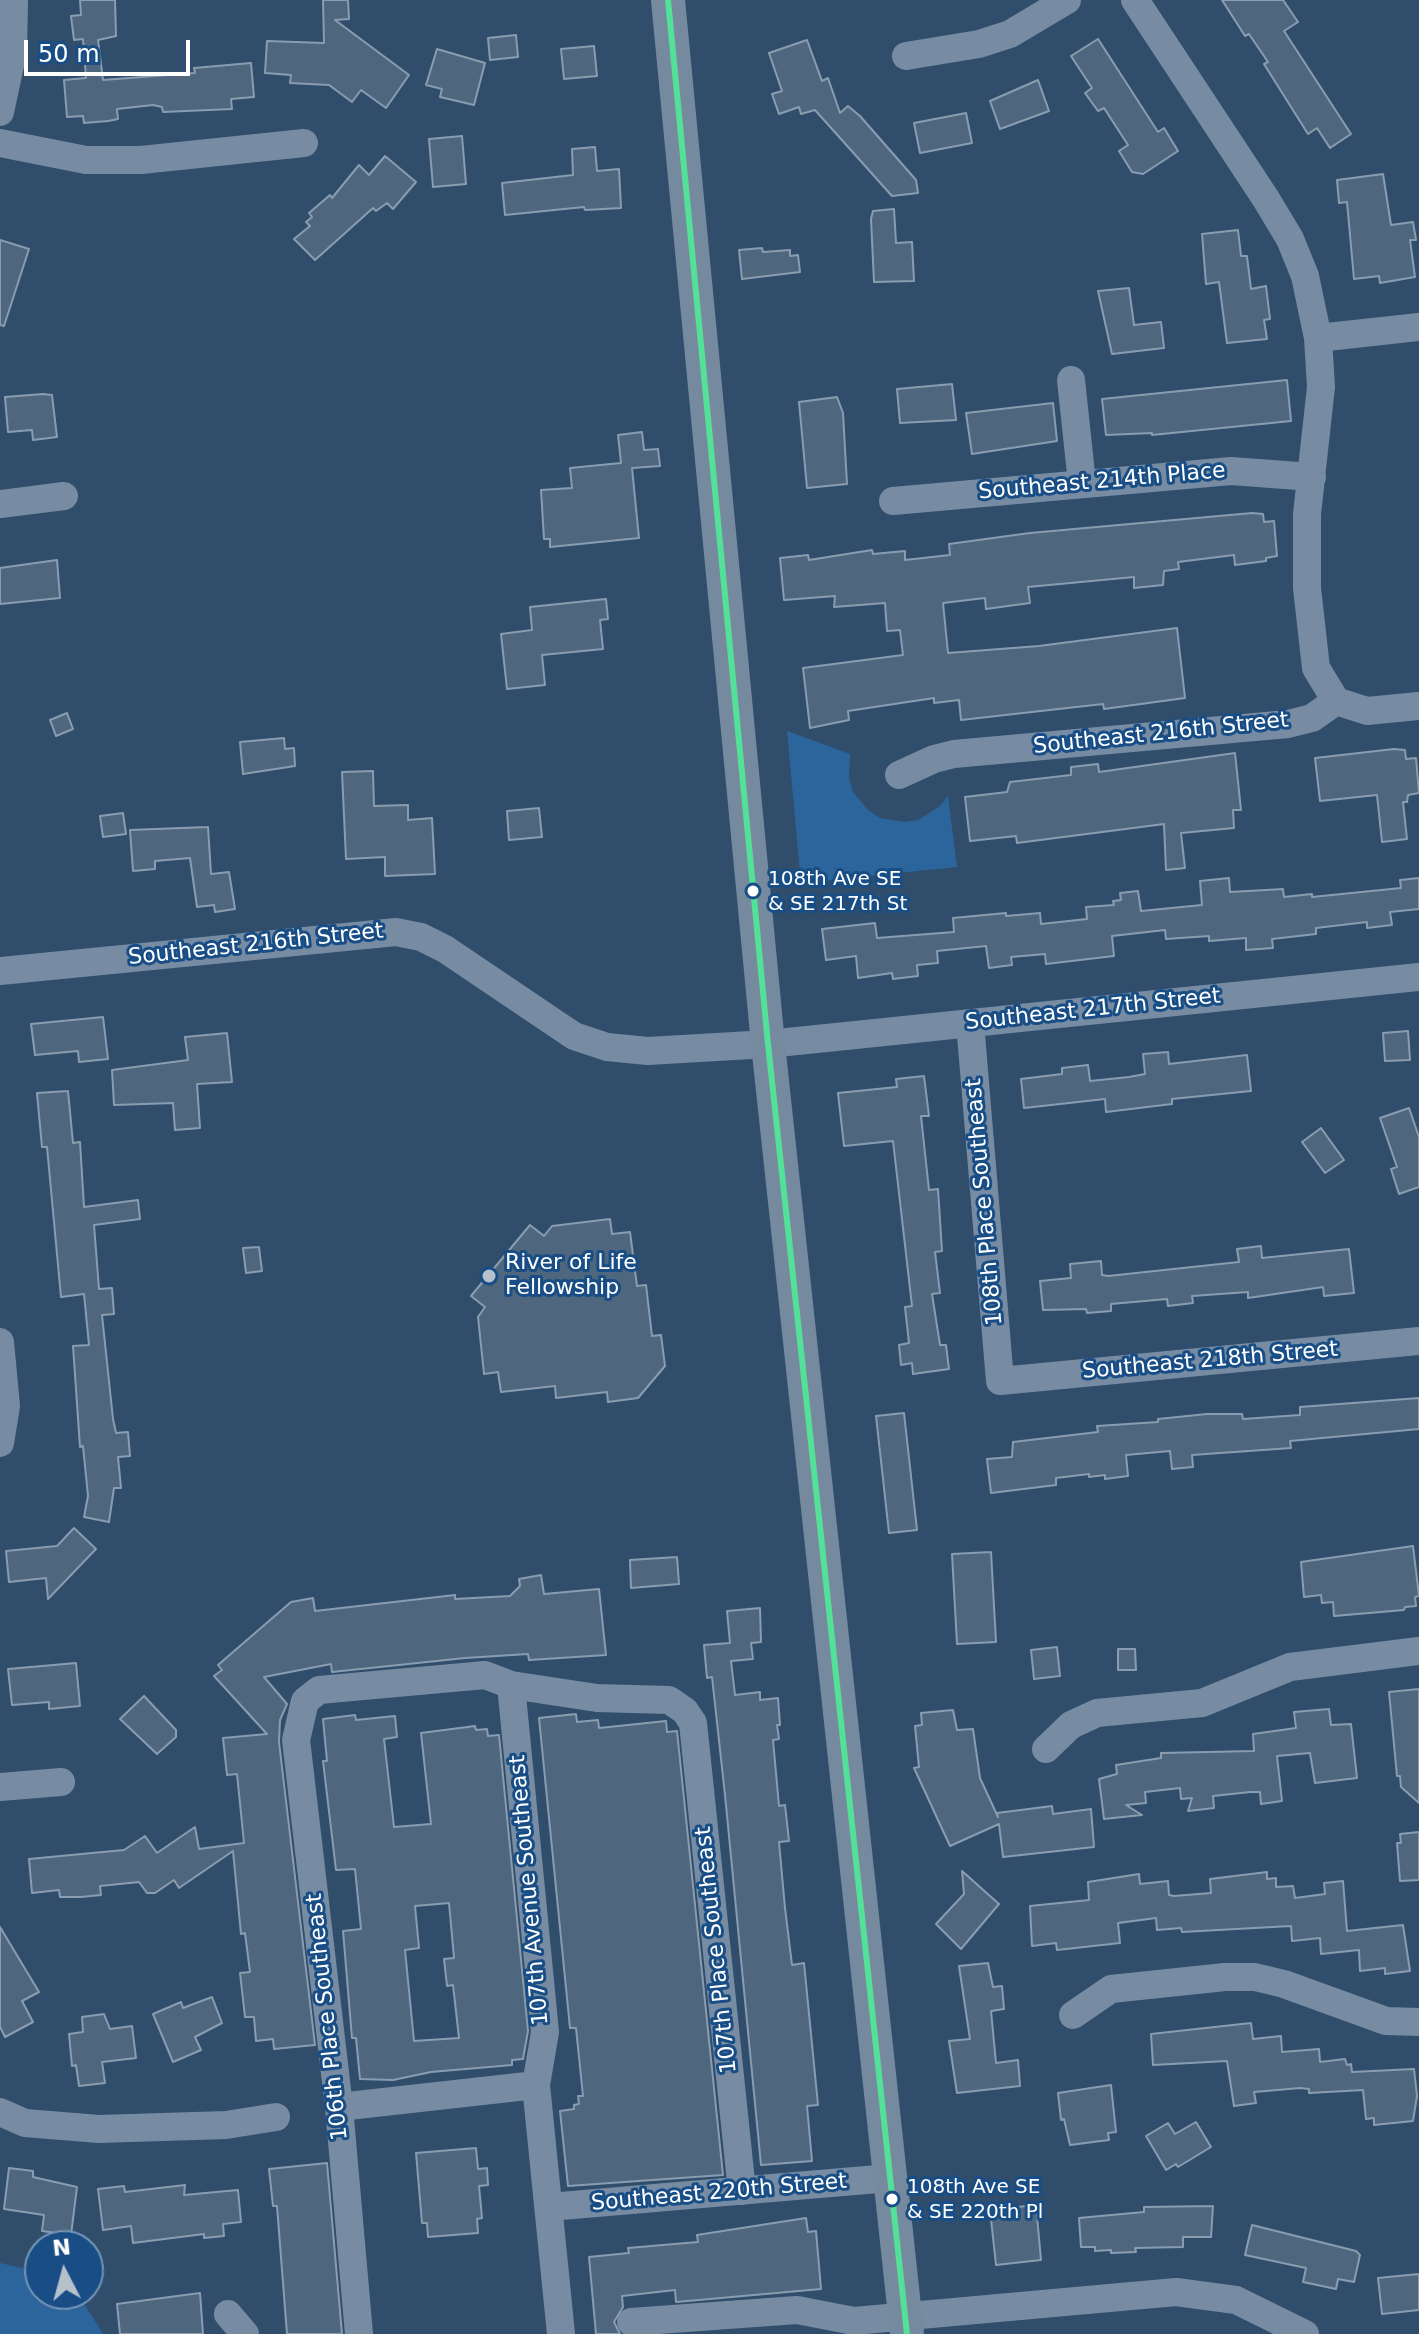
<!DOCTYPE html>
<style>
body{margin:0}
#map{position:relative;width:1419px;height:2334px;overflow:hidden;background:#304e6c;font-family:"DejaVu Sans",sans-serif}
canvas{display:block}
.north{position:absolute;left:24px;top:2230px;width:80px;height:80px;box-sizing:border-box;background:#184e85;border:2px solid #7495b6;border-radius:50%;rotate:354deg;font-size:22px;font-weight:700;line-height:32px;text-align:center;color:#fff}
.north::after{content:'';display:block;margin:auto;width:28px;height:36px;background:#b7c1cc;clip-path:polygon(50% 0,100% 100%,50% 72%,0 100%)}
.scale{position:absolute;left:24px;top:40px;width:166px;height:36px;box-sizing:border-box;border:4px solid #fff;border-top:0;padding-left:10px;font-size:24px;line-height:28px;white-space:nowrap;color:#fff;-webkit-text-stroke:6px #184e85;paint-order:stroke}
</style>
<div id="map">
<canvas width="1419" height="2334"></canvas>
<div class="north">N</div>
<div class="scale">50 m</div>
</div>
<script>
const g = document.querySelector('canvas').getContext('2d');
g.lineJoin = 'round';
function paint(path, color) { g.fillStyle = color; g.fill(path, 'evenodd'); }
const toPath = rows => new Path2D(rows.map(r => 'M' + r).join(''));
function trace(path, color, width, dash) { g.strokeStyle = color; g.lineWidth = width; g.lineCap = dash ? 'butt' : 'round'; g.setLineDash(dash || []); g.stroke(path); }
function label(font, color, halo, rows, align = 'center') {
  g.font = font + ' "DejaVu Sans",sans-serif'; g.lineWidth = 6; g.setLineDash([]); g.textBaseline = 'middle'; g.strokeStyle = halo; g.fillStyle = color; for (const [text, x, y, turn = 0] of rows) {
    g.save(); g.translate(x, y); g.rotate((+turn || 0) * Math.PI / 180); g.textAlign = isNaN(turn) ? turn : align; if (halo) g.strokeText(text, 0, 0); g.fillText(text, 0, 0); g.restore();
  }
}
paint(toPath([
 [787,731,850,754,849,779,853,792,869,811,880,818,905,822,918,820,940,806,948,796,957,867,801,883],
 [0,2263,40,2272,40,2294,78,2294,103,2334,0,2334]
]), '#2c649c');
const building = toPath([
 [80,0,115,0,116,36,98,40,103,80,195,73,194,68,251,63,254,97,231,99,232,109,163,112,162,107,153,105,117,109,118,119,108,121,84,123,83,116,67,117,64,80,86,78,83,39,74,40,71,16,81,15,80,0],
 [323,0,348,0,349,19,335,20,409,75,386,108,361,90,352,102,329,85,290,83,291,75,265,73,267,41,324,43,323,0],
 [1222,0,1283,0,1298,22,1284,31,1351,134,1330,148,1317,128,1308,134,1264,64,1268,62,1249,34,1245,36,1222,0],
 [516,35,518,57,490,60,488,38,516,35],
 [1098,39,1158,132,1164,128,1178,151,1143,174,1132,172,1119,151,1128,145,1104,108,1098,111,1085,93,1092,88,1071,56,1098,39],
 [807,40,822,81,828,78,840,113,848,106,860,116,916,180,918,193,892,196,815,110,801,114,799,107,779,114,772,94,782,91,769,53,807,40],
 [594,46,597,76,564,79,561,49,594,46],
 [437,49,485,63,474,105,440,97,442,89,426,85,437,49],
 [1038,80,1049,111,1000,129,990,101,1038,80],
 [966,113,972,143,920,153,914,123,966,113],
 [462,136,466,184,433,187,429,139,462,136],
 [595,147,597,171,619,169,621,208,585,210,584,207,505,215,502,183,573,175,572,149,595,147],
 [385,156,416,182,393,209,387,203,376,211,373,208,315,260,294,239,310,226,306,222,312,217,309,213,330,195,332,198,359,165,369,175,385,156],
 [1383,174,1391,225,1413,222,1416,240,1410,240,1415,277,1380,283,1379,276,1354,279,1347,202,1339,203,1337,180,1383,174],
 [894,209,896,243,912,242,914,281,874,282,871,219,873,211,894,209],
 [1238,230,1241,256,1247,256,1251,289,1266,286,1270,319,1264,320,1267,339,1227,343,1219,282,1206,284,1202,234,1238,230],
 [0,240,29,249,4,326,0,325,0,240],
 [762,248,763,252,790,250,790,256,798,255,800,272,742,279,739,250,762,248],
 [1129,288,1134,325,1161,322,1164,348,1112,354,1098,291,1129,288],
 [1287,380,1291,421,1152,435,1152,433,1106,435,1102,399,1287,380],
 [952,384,956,420,900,423,897,389,952,384],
 [43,394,52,395,57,437,33,440,32,430,8,432,5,397,43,394],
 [837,397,843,413,847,484,807,488,799,402,837,397],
 [1053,403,1057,441,972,454,966,413,1053,403],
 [642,432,644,450,658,449,660,466,632,468,639,538,550,547,550,539,544,539,541,490,572,488,570,468,621,463,618,435,642,432],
 [1252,513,1263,514,1264,522,1274,521,1277,556,1266,558,1266,561,1235,565,1234,555,1178,562,1179,569,1164,571,1163,585,1134,588,1134,577,1028,587,1030,603,986,609,985,598,943,603,948,653,1039,646,1177,628,1185,698,1104,709,1103,704,961,720,959,700,934,703,934,698,848,711,849,720,810,728,803,668,903,655,900,630,887,631,885,603,834,607,835,596,784,600,780,558,808,555,809,560,872,550,873,554,905,551,905,560,950,555,949,544,1030,533,1252,513],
 [57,560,60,598,0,604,0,568,57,560],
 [606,599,608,619,600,620,603,649,542,655,545,685,507,689,501,634,532,630,530,607,606,599],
 [67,713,73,729,56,736,50,720,67,713],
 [284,738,285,749,294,748,295,766,243,774,240,742,284,738],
 [1394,749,1405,750,1406,759,1416,758,1419,793,1408,795,1407,802,1403,802,1407,839,1382,842,1377,795,1320,801,1315,758,1394,749],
 [1235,753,1241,810,1233,810,1234,828,1181,833,1185,868,1166,870,1164,824,1017,843,1016,836,970,841,965,797,1007,792,1010,782,1071,775,1071,767,1098,764,1099,772,1235,753],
 [373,771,374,806,408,805,408,820,432,818,435,874,385,876,385,857,346,859,342,772,373,771],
 [539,808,542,837,509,840,507,811,539,808],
 [123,813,126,834,103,837,100,816,123,813],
 [208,827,211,874,229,872,235,909,215,912,214,905,197,907,190,858,155,861,155,869,133,871,130,830,208,827],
 [1229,878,1230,892,1283,889,1284,897,1312,894,1312,897,1401,888,1400,880,1419,878,1419,909,1390,912,1392,925,1367,928,1367,922,1316,928,1316,934,1272,939,1273,948,1246,950,1246,938,1209,941,1209,936,1166,939,1165,930,1112,936,1114,956,1046,964,1045,954,1011,957,1012,965,989,968,986,946,937,951,938,963,917,965,918,976,893,979,892,973,858,978,856,956,826,960,822,929,875,923,877,938,954,932,953,918,1006,913,1006,916,1040,913,1041,924,1087,919,1086,907,1114,905,1113,901,1121,900,1120,893,1138,891,1141,911,1202,905,1200,881,1229,878],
 [103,1017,108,1059,79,1062,78,1051,35,1055,31,1024,103,1017],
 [1408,1031,1410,1060,1385,1061,1383,1033,1408,1031],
 [227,1033,232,1082,197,1084,200,1128,175,1130,173,1103,114,1105,112,1070,188,1060,185,1037,227,1033],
 [1168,1052,1169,1064,1247,1055,1251,1091,1172,1099,1172,1104,1106,1112,1105,1099,1024,1108,1021,1079,1062,1074,1062,1068,1088,1065,1090,1081,1129,1077,1145,1074,1143,1054,1168,1052],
 [924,1076,929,1116,921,1116,929,1190,938,1189,942,1251,935,1252,940,1293,932,1294,940,1345,946,1345,949,1369,913,1374,912,1363,901,1365,899,1345,909,1343,905,1307,912,1306,893,1141,844,1146,838,1093,897,1087,896,1079,924,1076],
 [68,1091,73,1143,80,1142,84,1207,138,1200,140,1219,94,1225,99,1289,112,1288,114,1314,102,1315,113,1419,116,1433,128,1432,130,1456,118,1457,121,1488,114,1488,109,1522,84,1517,88,1496,83,1446,80,1447,73,1346,89,1345,84,1294,61,1297,47,1147,42,1147,37,1093,68,1091],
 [1409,1108,1419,1137,1419,1187,1399,1194,1391,1169,1397,1167,1380,1118,1409,1108],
 [1321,1128,1344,1160,1325,1173,1302,1142,1321,1128],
 [610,1219,612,1234,630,1232,637,1286,646,1285,652,1336,661,1335,665,1366,638,1398,608,1402,607,1392,556,1398,555,1386,501,1392,498,1372,484,1374,478,1317,485,1307,471,1296,530,1225,544,1236,552,1226,610,1219],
 [1261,1246,1262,1258,1349,1249,1354,1293,1324,1296,1323,1287,1248,1298,1248,1292,1192,1296,1193,1303,1168,1306,1167,1299,1111,1304,1111,1311,1087,1313,1086,1309,1043,1310,1040,1281,1071,1278,1070,1264,1101,1261,1102,1275,1108,1276,1239,1262,1237,1249,1261,1246],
 [259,1247,262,1271,246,1273,243,1248,259,1247],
 [1419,1398,1419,1429,1290,1441,1291,1448,1192,1455,1193,1467,1172,1469,1170,1451,1126,1455,1128,1476,1105,1479,1105,1475,1089,1477,1089,1474,1056,1478,1056,1485,991,1493,987,1459,1012,1457,1013,1442,1098,1432,1097,1426,1158,1422,1158,1419,1207,1414,1242,1414,1243,1419,1300,1415,1300,1407,1419,1398],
 [904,1413,917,1530,889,1533,876,1416,904,1413],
 [74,1528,96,1549,48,1599,46,1578,9,1582,6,1551,57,1546,74,1528],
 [1413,1546,1419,1596,1415,1597,1416,1606,1405,1607,1404,1610,1334,1616,1333,1602,1322,1603,1321,1595,1304,1597,1301,1562,1413,1546],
 [991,1552,996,1642,957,1644,952,1554,991,1552],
 [677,1557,679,1584,631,1588,630,1560,677,1557],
 [541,1575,544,1594,599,1589,606,1655,529,1660,528,1654,465,1658,332,1672,331,1664,264,1677,287,1704,280,1720,279,1742,315,2045,274,2049,273,2039,256,2041,254,2017,245,2017,240,1973,250,1972,245,1933,241,1934,233,1851,179,1888,174,1880,155,1893,147,1893,139,1882,100,1886,101,1895,81,1897,60,1897,59,1890,32,1893,29,1859,124,1850,145,1836,157,1853,195,1827,199,1849,244,1843,237,1774,227,1775,223,1738,267,1734,214,1676,222,1670,218,1665,291,1602,313,1598,315,1611,455,1595,455,1599,510,1596,520,1586,519,1579,541,1575],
 [760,1608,761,1642,751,1643,753,1659,731,1661,735,1695,760,1692,760,1700,778,1698,780,1725,777,1725,779,1739,773,1740,779,1806,785,1805,789,1841,779,1842,785,1908,792,1965,804,1963,818,2105,807,2106,812,2161,761,2165,725,1795,712,1677,707,1678,704,1645,730,1643,727,1611,760,1608],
 [1057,1647,1060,1676,1034,1679,1031,1650,1057,1647],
 [1118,1649,1135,1649,1136,1670,1118,1670,1118,1649],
 [76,1663,80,1706,49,1709,49,1702,12,1705,8,1669,76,1663],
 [1419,1689,1419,1803,1401,1787,1400,1776,1397,1776,1389,1692,1419,1689],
 [144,1696,176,1730,176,1737,157,1754,120,1719,144,1696],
 [1329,1709,1331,1725,1351,1724,1357,1778,1315,1783,1310,1753,1277,1756,1282,1801,1261,1804,1260,1792,1250,1792,1213,1796,1214,1808,1188,1811,1192,1798,1181,1799,1180,1788,1145,1792,1146,1803,1126,1805,1142,1815,1104,1819,1099,1779,1117,1774,1116,1765,1161,1758,1161,1753,1254,1751,1253,1734,1296,1728,1294,1712,1329,1709],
 [953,1710,957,1730,973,1729,980,1778,998,1817,997,1813,1052,1806,1053,1814,1091,1809,1094,1847,1003,1857,999,1824,950,1846,914,1768,919,1767,915,1726,922,1725,921,1713,953,1710],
 [576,1714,577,1722,598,1720,599,1728,666,1721,667,1732,677,1731,723,2175,568,2186,560,2111,574,2109,574,2105,579,2104,578,2096,583,2096,576,2028,570,2028,539,1718,576,1714],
 [355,1715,356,1720,395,1716,397,1737,384,1739,394,1827,431,1824,421,1733,475,1726,476,1730,487,1729,488,1736,499,1735,528,2031,523,2059,512,2060,512,2065,431,2072,393,2080,360,2079,356,2038,352,2038,343,1931,361,1929,355,1869,336,1870,323,1761,327,1761,323,1719,355,1715],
 [449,1903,454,1958,444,1959,447,1986,453,1985,459,2038,414,2041,405,1950,419,1948,415,1906,449,1903],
 [1419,1832,1419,1880,1400,1881,1397,1843,1401,1843,1400,1834,1419,1832],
 [962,1871,999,1904,961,1949,936,1924,964,1894,962,1871],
 [1267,1872,1267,1879,1276,1878,1276,1887,1293,1886,1295,1898,1325,1894,1324,1883,1343,1881,1347,1931,1403,1925,1410,1971,1385,1974,1385,1968,1360,1971,1359,1950,1321,1954,1320,1938,1292,1941,1291,1926,1182,1932,1181,1928,1157,1930,1156,1918,1118,1923,1120,1943,1057,1950,1056,1943,1032,1946,1030,1906,1089,1900,1088,1882,1139,1874,1140,1884,1168,1881,1169,1895,1174,1896,1211,1893,1210,1879,1267,1872],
 [0,1927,39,1992,22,2001,33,2022,5,2037,0,2027,0,1927],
 [988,1963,993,1987,1002,1986,1004,2009,991,2011,996,2063,1018,2060,1020,2086,957,2093,949,2041,970,2039,959,1966,988,1963],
 [212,1997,222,2023,195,2037,201,2050,173,2062,153,2014,181,2002,183,2008,212,1997],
 [104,2014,110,2029,132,2026,136,2058,102,2062,105,2083,79,2086,76,2065,72,2066,69,2034,83,2032,82,2017,104,2014],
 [1251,2023,1253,2039,1281,2036,1282,2052,1319,2049,1320,2062,1345,2059,1347,2065,1351,2064,1352,2072,1414,2069,1417,2096,1413,2121,1374,2125,1374,2118,1366,2119,1363,2090,1309,2093,1309,2089,1300,2088,1254,2092,1256,2103,1234,2106,1227,2061,1153,2065,1151,2034,1251,2023],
 [1111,2085,1116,2132,1108,2133,1109,2140,1070,2145,1064,2119,1061,2120,1058,2093,1111,2085],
 [1196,2122,1211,2147,1178,2167,1176,2164,1166,2170,1146,2136,1168,2123,1175,2134,1196,2122],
 [476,2148,478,2169,487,2168,488,2185,479,2186,482,2218,477,2219,478,2233,428,2237,427,2223,422,2223,416,2153,476,2148],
 [327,2163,342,2334,287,2334,277,2206,273,2206,269,2169,327,2163],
 [9,2168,33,2171,33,2177,77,2187,71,2235,42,2231,44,2215,4,2209,9,2168],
 [185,2185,184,2195,238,2190,241,2222,223,2224,224,2236,204,2238,204,2234,133,2243,131,2226,103,2230,98,2189,124,2186,125,2192,185,2185],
 [1036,2205,1041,2260,996,2265,990,2210,1036,2205],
 [1213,2206,1211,2237,1183,2237,1183,2247,1135,2248,1136,2252,1111,2253,1111,2250,1095,2251,1095,2247,1081,2247,1079,2218,1144,2212,1144,2207,1213,2206],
 [806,2218,808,2232,816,2231,821,2289,676,2302,675,2290,622,2296,623,2307,614,2322,620,2334,596,2334,589,2257,629,2253,628,2248,698,2242,697,2235,806,2218],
 [1252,2225,1356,2251,1360,2255,1354,2282,1338,2279,1336,2289,1303,2282,1306,2268,1245,2255,1252,2225],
 [1419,2274,1419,2310,1382,2314,1378,2278,1419,2274],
 [200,2293,203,2334,120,2334,117,2304,200,2293]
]);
paint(building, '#4e667e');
trace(building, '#8a9db0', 2);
trace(toPath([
 [1135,0,1266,199,1290,239,1305,276,1318,338,1321,387,1307,514,1307,588,1316,668,1336,701],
 [906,56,979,44,1010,34,1067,0],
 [0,112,13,51,14,0],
 [0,143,86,160,141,160,304,143],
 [1318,338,1419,327],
 [1071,380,1082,483],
 [893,501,1231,471,1312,477],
 [0,504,64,496],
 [899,775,934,759,954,754,1288,724,1312,718,1336,701,1367,711,1419,706],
 [0,971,396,932,421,937,445,949,574,1036,607,1047,648,1051,768,1044,1419,977],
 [970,1023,1000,1381,1419,1341],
 [0,1342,6,1406,0,1443],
 [511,1685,545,2032,536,2085,561,2334],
 [1046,1749,1071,1725,1097,1713,1202,1703,1290,1667,1419,1651],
 [0,1787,61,1782],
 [1073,2015,1111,1989,1225,1977,1255,1977,1284,1984,1386,2021,1419,2022],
 [339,2107,536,2085],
 [0,2112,25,2123,99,2129,226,2125,276,2117],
 [549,2207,890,2178],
 [228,2314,245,2334],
 [631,2322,797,2310,854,2321,1176,2292,1236,2300,1305,2334],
 [359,2334,339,2107,296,1740,305,1701,319,1690,485,1675,511,1685,597,1698,669,1700,685,1711,693,1723,742,2191]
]), '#778ca2', 28);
trace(toPath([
 [668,0,768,1044,907,2334]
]), '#768a9f', 34);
trace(toPath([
 [668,0,768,1044,907,2334]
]), '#53e098', 6);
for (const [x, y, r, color] of [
 [753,891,7,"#fff"],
 [489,1276,8,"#b7c1cc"],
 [892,2199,7,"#fff"]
]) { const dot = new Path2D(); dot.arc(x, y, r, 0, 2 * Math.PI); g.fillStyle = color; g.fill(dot); trace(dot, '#184e85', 3); }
label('20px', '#fff', '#184e85', [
 ["108th Ave SE",768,880],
 ["& SE 217th St",768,905],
 ["108th Ave SE",907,2188],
 ["& SE 220th Pl",907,2213]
], 'left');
label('22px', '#fff', '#184e85', [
 ["Southeast 214th Place",1102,482,-5],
 ["Southeast 216th Street",1161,734,-6],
 ["Southeast 216th Street",256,945,-6],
 ["Southeast 217th Street",1093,1010,-6],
 ["108th Place Southeast",985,1202,-95],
 ["Southeast 218th Street",1210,1361,-5],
 ["107th Avenue Southeast",530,1890,-95],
 ["107th Place Southeast",717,1950,-96],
 ["106th Place Southeast",328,2017,-96],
 ["Southeast 220th Street",719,2193,-5]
]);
label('22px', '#fff', '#184e85', [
 ["River of Life",505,1263],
 ["Fellowship",505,1288]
], 'left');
</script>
